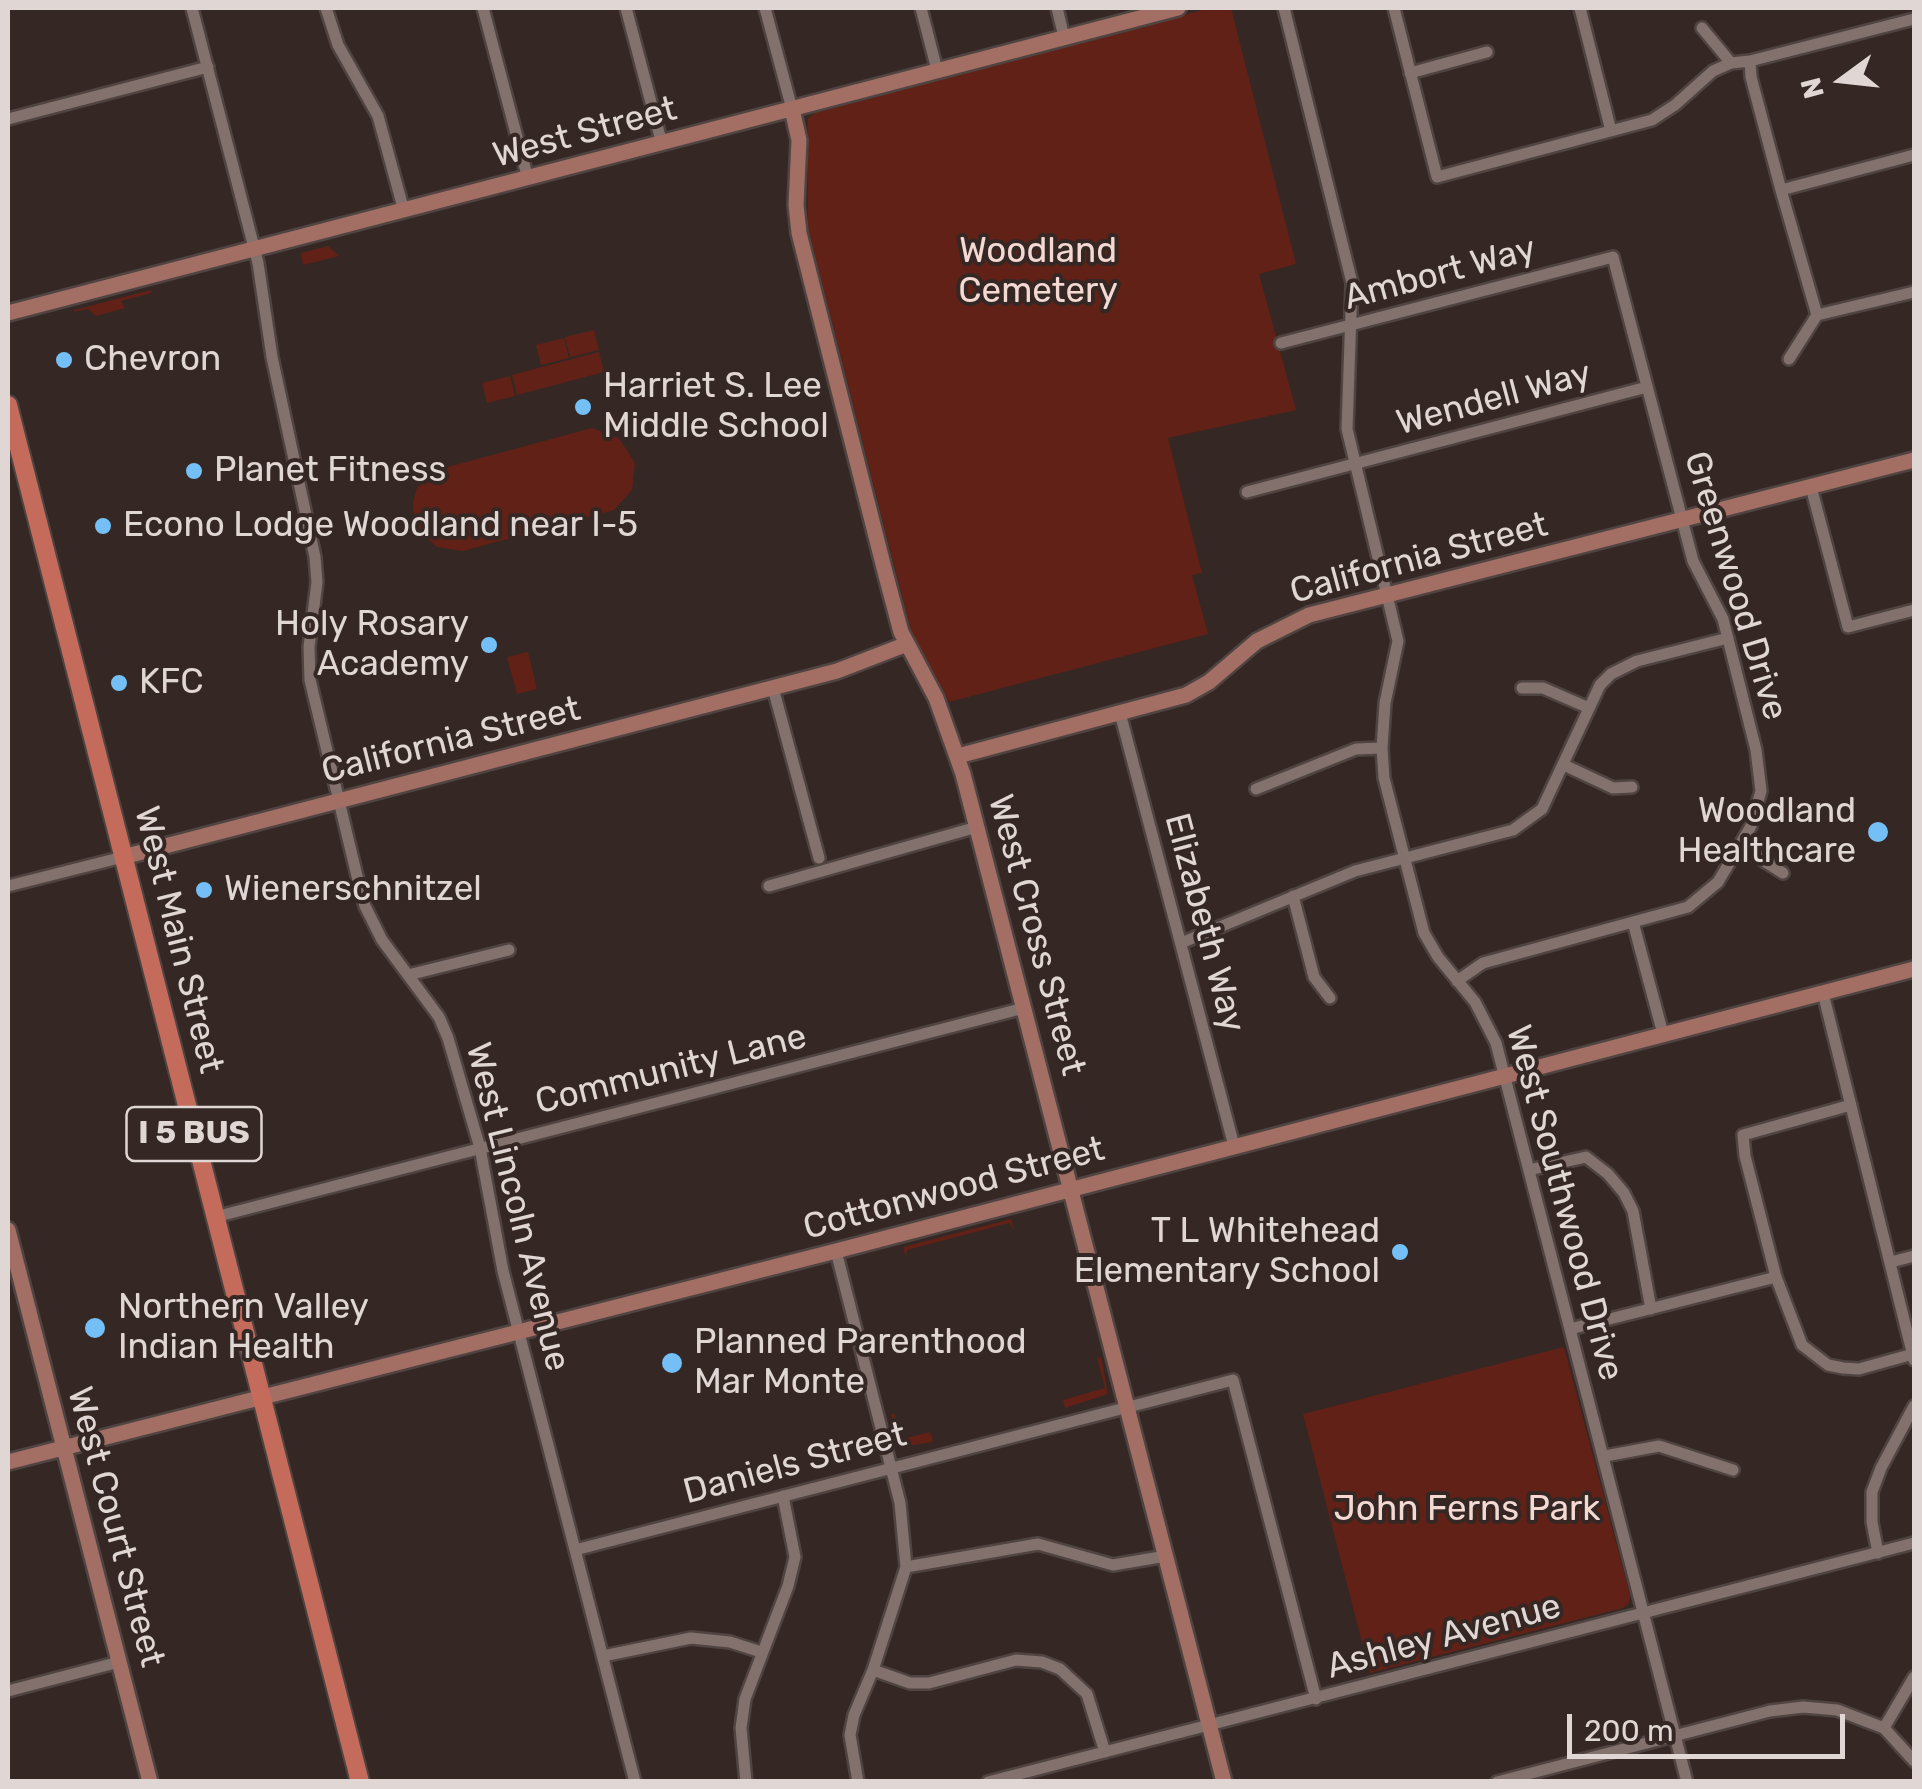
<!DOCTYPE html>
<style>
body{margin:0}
#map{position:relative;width:1922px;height:1789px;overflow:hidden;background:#352724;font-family:Rubik,sans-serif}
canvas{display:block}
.frame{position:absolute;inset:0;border:10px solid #e0d7d5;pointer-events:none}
.north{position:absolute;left:1792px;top:30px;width:100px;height:100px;-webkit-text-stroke:8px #352724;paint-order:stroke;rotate:255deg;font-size:28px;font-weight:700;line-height:40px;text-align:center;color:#e0d7d5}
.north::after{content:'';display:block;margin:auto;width:35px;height:45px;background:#e0d7d5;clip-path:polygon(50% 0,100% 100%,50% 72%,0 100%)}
.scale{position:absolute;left:1567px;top:1714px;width:278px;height:45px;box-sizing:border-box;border:5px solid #e0d7d5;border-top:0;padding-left:12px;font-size:30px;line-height:35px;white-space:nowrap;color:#e0d7d5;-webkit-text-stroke:8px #352724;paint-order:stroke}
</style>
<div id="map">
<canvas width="1922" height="1789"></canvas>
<div class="frame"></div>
<div class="north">N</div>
<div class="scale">200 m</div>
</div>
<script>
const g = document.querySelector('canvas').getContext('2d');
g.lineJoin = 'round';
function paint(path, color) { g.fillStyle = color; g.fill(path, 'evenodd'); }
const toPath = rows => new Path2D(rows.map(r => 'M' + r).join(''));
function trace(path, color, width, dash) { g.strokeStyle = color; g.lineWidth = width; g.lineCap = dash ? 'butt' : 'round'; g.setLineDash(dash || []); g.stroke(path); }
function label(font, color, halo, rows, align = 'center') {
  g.font = font + ' Rubik,sans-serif'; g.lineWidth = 8; g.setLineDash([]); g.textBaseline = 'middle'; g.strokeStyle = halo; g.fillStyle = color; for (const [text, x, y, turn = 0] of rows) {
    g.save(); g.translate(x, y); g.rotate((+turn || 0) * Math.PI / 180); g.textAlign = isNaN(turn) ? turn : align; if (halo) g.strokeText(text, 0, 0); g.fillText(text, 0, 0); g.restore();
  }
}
paint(toPath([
 [1210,8,1231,8,1296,264,1259,274,1296,410,1168,438,1202,573,1192,575,1208,634,949,702,912,635,808,228,808,118,815,113],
 [328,246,339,256,303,265,301,253],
 [151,290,152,293,121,301,125,308,96,316,88,309,74,312,74,310],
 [594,330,599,350,570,357,565,337],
 [564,338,569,358,541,365,536,345],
 [599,352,604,372,517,395,512,375],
 [510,376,515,396,487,403,482,383],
 [592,428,619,438,635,463,632,490,614,510,463,551,437,547,421,533,414,519,413,502,417,488,433,471],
 [528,652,537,689,517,694,507,657],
 [1011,1219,1014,1230,1009,1223,907,1250,906,1258,903,1247],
 [1564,1347,1630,1595,1629,1603,1623,1608,1370,1673,1303,1414],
 [1101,1357,1108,1394,1065,1408,1063,1400,1105,1388,1097,1358],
 [891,1414,895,1414,902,1439,930,1432,933,1442,901,1447]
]), '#622116');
const street = toPath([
 [192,8,258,263,272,357,315,557,317,582,309,647,310,680,357,876,365,906,382,940,439,1017,448,1038,480,1148,503,1271,635,1782],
 [326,8,338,45,378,116,404,211],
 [483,8,528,179],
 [626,8,662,144],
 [765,8,792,109],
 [921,8,937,70],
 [1057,8,1064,37],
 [1284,8,1352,283,1347,429,1398,641,1385,703,1382,748,1384,778,1424,933,1438,957,1475,1002,1496,1043,1687,1782],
 [1394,8,1437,177,1652,120,1675,105,1713,71,1731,63,1750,61,1914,19],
 [1580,8,1611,131],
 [1702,28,1731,63],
 [1750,61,1751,77,1781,190,1817,315],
 [1410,73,1487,52],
 [8,119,208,67],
 [1781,190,1914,155],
 [1817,315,1914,292],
 [1281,343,1613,257,1693,561,1723,619,1756,750,1761,791,1751,826,1718,882,1688,907,1483,963,1457,981],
 [1789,359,1817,315],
 [1811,487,1848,627,1914,610],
 [1247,492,1647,387],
 [773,688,819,858],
 [1522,688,1543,688,1589,708],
 [1120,713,1234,1146],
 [1564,765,1613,788,1632,787],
 [1256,789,1356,749,1382,748],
 [1740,846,1783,873],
 [8,886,123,857],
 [769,886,977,827],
 [1293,896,1314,977,1330,998],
 [1633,922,1663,1034],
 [1181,943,1355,871,1513,830,1542,809,1600,685,1611,674,1637,661,1728,638],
 [408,975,509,950],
 [1823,993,1914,1360],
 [1851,1105,1743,1135,1745,1156,1776,1277,1802,1345,1828,1365,1843,1368,1859,1369,1913,1354],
 [1529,1170,1586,1157,1608,1174,1624,1193,1633,1211,1651,1309],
 [215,1217,1024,1008],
 [836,1251,900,1503,906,1567,873,1670,854,1715,850,1735,858,1782],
 [1891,1262,1914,1256],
 [1570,1329,1776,1277],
 [1605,1456,1659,1446,1733,1470],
 [575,1550,1233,1380,1316,1699],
 [1878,1553,1872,1522,1872,1492,1881,1468,1914,1406],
 [906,1567,1038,1544,1113,1565,1166,1556],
 [603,1656,691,1638,730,1642,761,1652],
 [873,1670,910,1683,929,1683,1016,1660,1042,1662,1060,1669,1087,1694,1105,1752],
 [8,1691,119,1662],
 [1884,1728,1914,1677],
 [746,1782,741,1728,745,1699,788,1586,795,1557,783,1496],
 [988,1782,1914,1543],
 [1497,1782,1770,1711,1803,1707,1837,1710,1884,1728,1914,1761]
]);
const secondary = toPath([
 [792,109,799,140,796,205,799,233,885,572,901,632,936,698,963,774,1224,1782],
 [8,313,1178,8],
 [958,756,1186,695,1209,682,1257,641,1309,615,1914,460],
 [123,857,837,671,907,644],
 [8,1230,150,1782],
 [8,1462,836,1251,1914,969]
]);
const primary = toPath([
 [8,405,360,1782]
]);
trace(street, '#4f4441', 16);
trace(secondary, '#4f4441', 20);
trace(primary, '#4f4441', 22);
trace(street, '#82716d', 11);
trace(secondary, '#a36e64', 15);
trace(primary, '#c56b5b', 18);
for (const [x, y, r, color] of [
 [64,360,10,"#74c0f6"],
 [583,407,10,"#74c0f6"],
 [194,471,10,"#74c0f6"],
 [103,526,10,"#74c0f6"],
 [489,645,10,"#74c0f6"],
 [119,683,10,"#74c0f6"],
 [1878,832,12,"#74c0f6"],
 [204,890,10,"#74c0f6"],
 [1400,1252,10,"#74c0f6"],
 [95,1328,12,"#74c0f6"],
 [672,1363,12,"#74c0f6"]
]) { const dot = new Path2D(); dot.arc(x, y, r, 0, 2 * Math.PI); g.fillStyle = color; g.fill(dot); trace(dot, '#352724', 4); }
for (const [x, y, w] of [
 [194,1134,135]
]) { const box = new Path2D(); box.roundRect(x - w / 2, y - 27, w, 54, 8); g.fillStyle = '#352724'; g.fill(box); trace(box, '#e0d7d5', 2.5); }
label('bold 32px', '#e0d7d5', null, [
 ["I 5 BUS",194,1134]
]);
label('35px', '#e0d7d5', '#352724', [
 ["West Street",585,133,-15],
 ["Ambort Way",1440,274,-15],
 ["Wendell Way",1494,399,-15],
 ["California Street",1419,559,-15],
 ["Greenwood Drive",1735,586,73],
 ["California Street",451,741,-14],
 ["Elizabeth Way",1204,923,75],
 ["West Cross Street",1036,935,75],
 ["West Main Street",178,940,76],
 ["Community Lane",671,1070,-14],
 ["Cottonwood Street",954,1189,-15],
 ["West Southwood Drive",1564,1203,75],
 ["West Lincoln Avenue",517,1207,76],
 ["Daniels Street",795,1464,-15],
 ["West Court Street",115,1527,75],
 ["Ashley Avenue",1444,1637,-15]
]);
label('35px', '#f4d9d3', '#352724', [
 ["Woodland",1038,252],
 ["Cemetery",1038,292],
 ["John Ferns Park",1467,1510]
]);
label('35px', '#e0d7d5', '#352724', [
 ["Chevron",84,360],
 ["Harriet S. Lee",603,387],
 ["Middle School",603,427],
 ["Planet Fitness",214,471],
 ["Econo Lodge Woodland near I-5",123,526],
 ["Holy Rosary",469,625,"right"],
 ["Academy",469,665,"right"],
 ["KFC",139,683],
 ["Woodland",1856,812,"right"],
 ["Healthcare",1856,852,"right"],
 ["Wienerschnitzel",224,890],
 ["T L Whitehead",1380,1232,"right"],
 ["Elementary School",1380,1272,"right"],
 ["Northern Valley",118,1308],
 ["Indian Health",118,1348],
 ["Planned Parenthood",694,1343],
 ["Mar Monte",694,1383]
], 'left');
</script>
